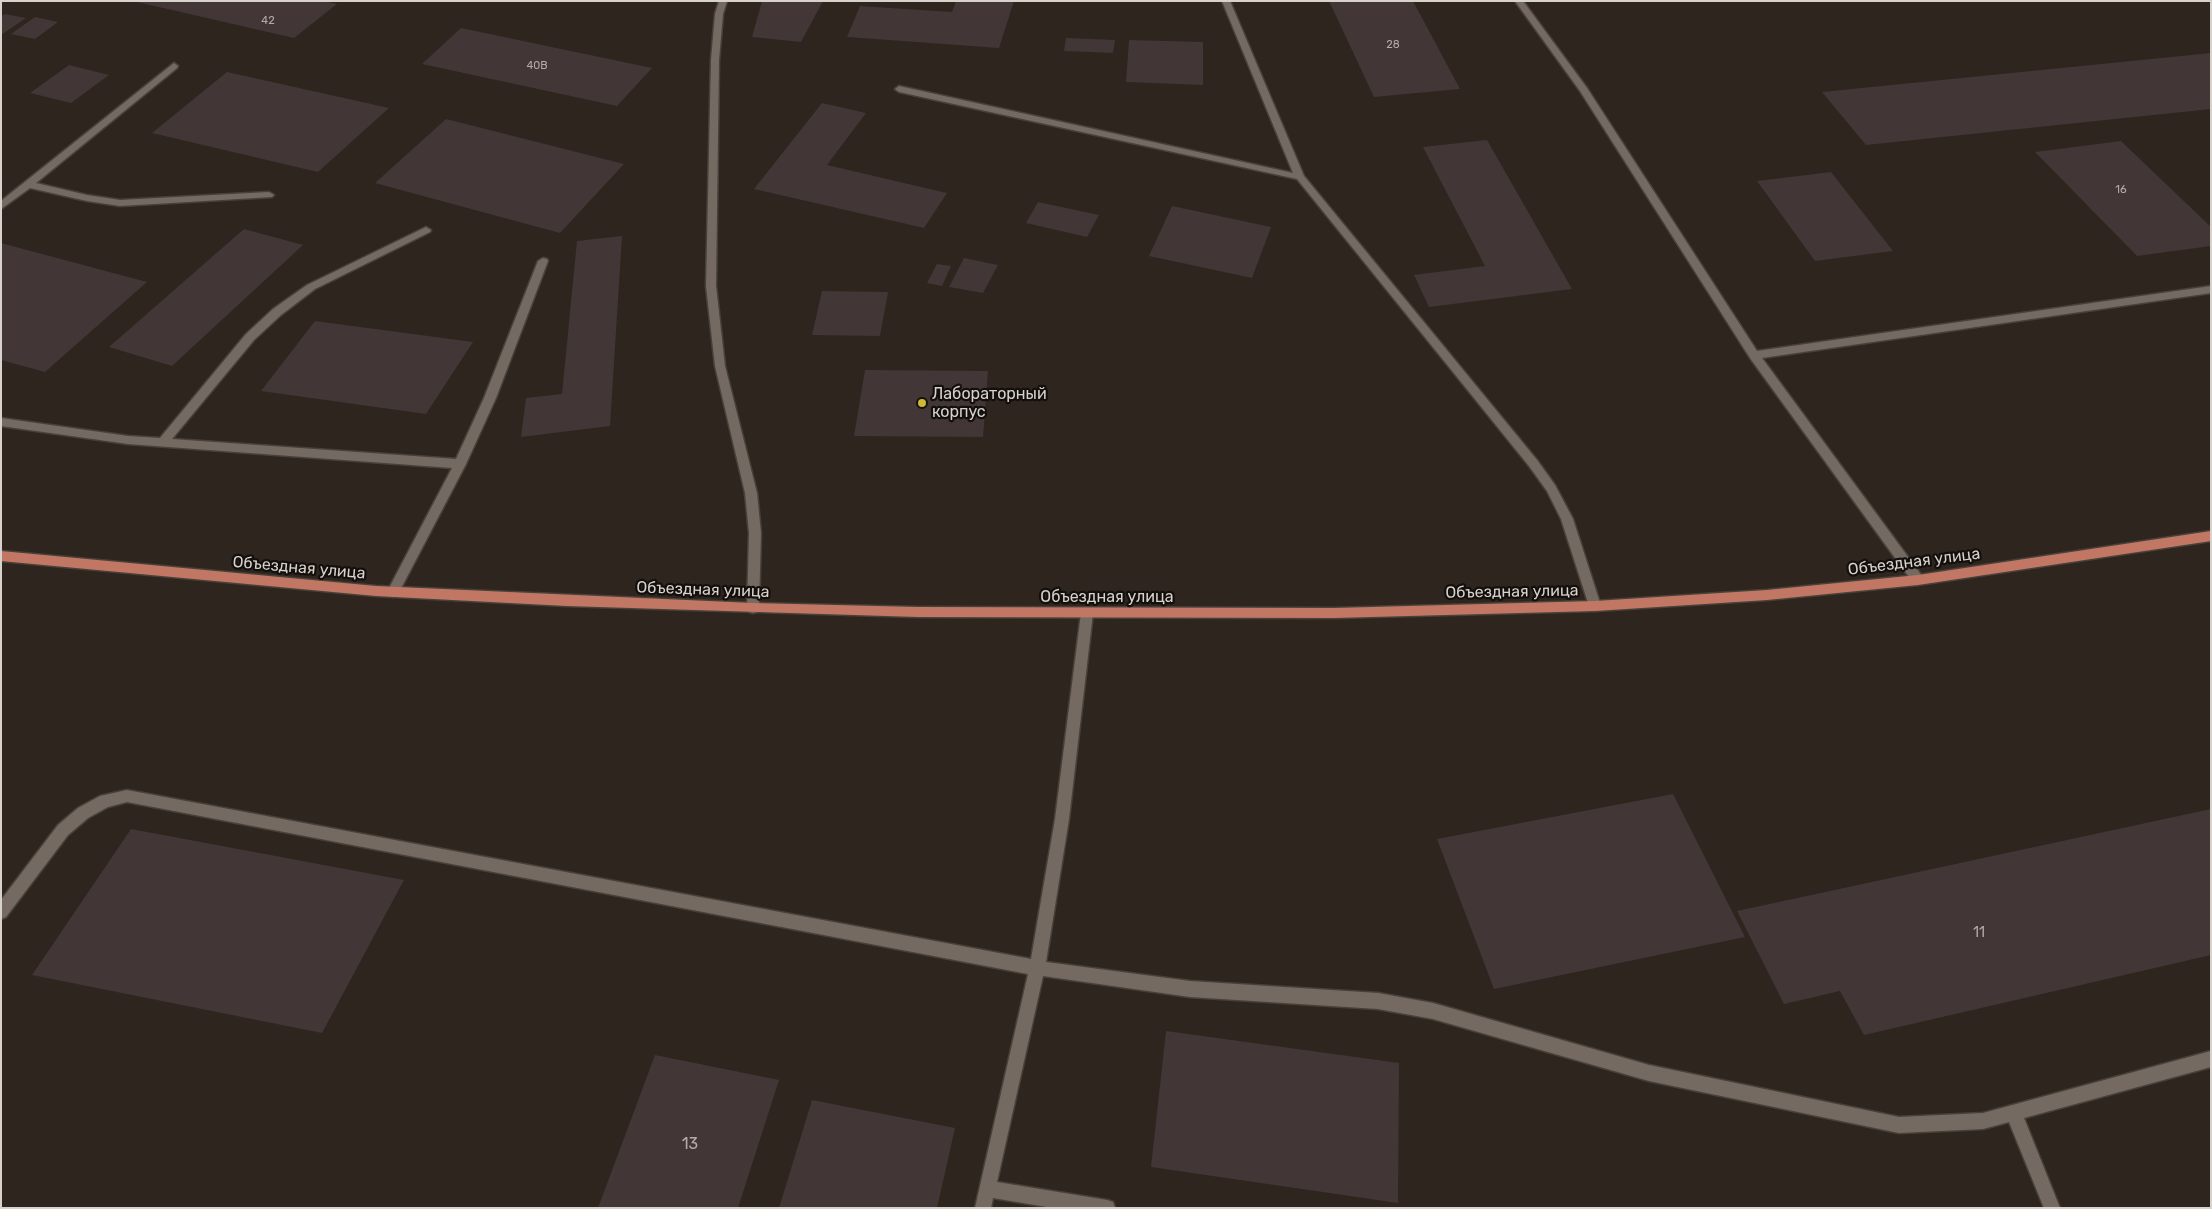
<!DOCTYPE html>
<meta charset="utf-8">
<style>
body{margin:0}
#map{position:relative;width:2212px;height:1209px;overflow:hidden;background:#2e251e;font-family:Rubik,sans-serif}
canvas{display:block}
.frame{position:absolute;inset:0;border:2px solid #d8d2cd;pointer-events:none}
</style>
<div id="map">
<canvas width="2212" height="1209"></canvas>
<div class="frame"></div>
</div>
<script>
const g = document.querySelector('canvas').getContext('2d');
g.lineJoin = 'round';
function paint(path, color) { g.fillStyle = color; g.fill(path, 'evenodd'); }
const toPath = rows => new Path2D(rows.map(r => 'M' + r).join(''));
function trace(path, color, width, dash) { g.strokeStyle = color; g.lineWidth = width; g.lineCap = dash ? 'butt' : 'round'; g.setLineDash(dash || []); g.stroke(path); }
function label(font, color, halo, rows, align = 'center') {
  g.font = font + ' Rubik,sans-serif'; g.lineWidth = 4.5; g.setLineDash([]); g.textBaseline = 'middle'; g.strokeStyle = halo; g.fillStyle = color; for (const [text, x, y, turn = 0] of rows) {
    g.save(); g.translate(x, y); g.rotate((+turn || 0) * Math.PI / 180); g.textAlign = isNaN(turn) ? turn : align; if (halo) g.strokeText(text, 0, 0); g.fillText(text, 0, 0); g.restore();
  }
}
paint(toPath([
 [324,1,337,4,294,38,137,2],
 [762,1,823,1,801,42,752,37],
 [956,1,1014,1,999,48,847,37,860,6,952,12],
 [1329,1,1413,1,1460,89,1374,97],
 [5,14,26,18,1,35,1,16],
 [35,17,58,22,35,39,11,34],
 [461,28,652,68,617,106,422,64],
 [1066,38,1115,40,1113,53,1064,51],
 [1129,40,1203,42,1203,85,1126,82],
 [2211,53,2211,109,1866,145,1822,92],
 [69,65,109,75,71,103,30,93],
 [227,72,389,108,318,172,152,133],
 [822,103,866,113,827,165,947,193,924,228,754,189],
 [446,119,624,164,560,233,375,183],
 [1487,140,1572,289,1429,307,1414,275,1485,266,1423,147],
 [2121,141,2211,227,2211,246,2137,256,2035,152],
 [1831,172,1893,251,1815,261,1757,181],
 [1038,202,1099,215,1087,237,1026,223],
 [1172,206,1271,227,1252,278,1149,256],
 [244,229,303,245,172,366,109,347],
 [622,236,610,426,521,437,526,398,562,394,577,241],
 [1,243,147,282,45,372,1,360],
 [964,258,998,265,983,293,949,287],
 [937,264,951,266,942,286,927,283],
 [822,291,888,292,880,336,812,335],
 [315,321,473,342,426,414,261,391],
 [865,370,988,371,983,437,854,436],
 [1673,794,1745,937,1494,989,1437,839],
 [2211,809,2211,955,1864,1035,1840,991,1784,1004,1737,911],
 [131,829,404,880,322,1033,32,975],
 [1166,1031,1399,1063,1398,1203,1151,1167],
 [655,1055,779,1080,738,1208,598,1208],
 [812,1100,955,1128,937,1208,779,1208]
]), '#433636');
const minor = toPath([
 [719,1,727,1,723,14,719,60,716,286,725,366,757,493,761,533,759,608,757,612,753,613,749,612,747,608,749,533,745,493,715,366,706,286,711,60,715,14,719,1],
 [1222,1,1230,1,1304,176,1537,460,1555,485,1573,519,1601,606,1599,610,1595,611,1591,610,1589,606,1561,519,1547,491,1529,466,1297,179,899,92,895,89,899,86,1293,173,1222,1],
 [1515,1,1523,1,1587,88,1757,351,2211,286,2211,293,1762,358,1922,576,1924,580,1922,584,1914,584,1750,358,1580,91,1515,1],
 [174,63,178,66,177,68,36,183,87,195,120,200,269,192,274,195,272,197,120,206,87,201,30,188,1,209,1,201,174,63],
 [426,227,431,230,430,232,315,289,281,315,254,340,172,439,456,459,484,398,538,261,543,258,547,259,548,261,496,398,466,464,397,596,393,597,389,596,387,592,452,468,128,444,1,426,1,418,128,436,160,438,246,334,273,309,307,285,426,227],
 [1087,608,1091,609,1093,613,1069,819,1046,962,1190,981,1378,993,1433,1003,1649,1065,1899,1117,1983,1113,2211,1051,2211,1067,2024,1118,2060,1208,2044,1208,2009,1122,1983,1129,1899,1133,1649,1081,1433,1019,1378,1009,1190,997,1043,976,997,1182,1107,1200,1113,1202,1115,1208,1053,1208,993,1198,991,1208,975,1208,1028,974,127,802,108,807,88,818,68,835,6,917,1,919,1,900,58,825,78,808,100,796,127,790,1031,959,1055,819,1081,613,1083,609,1087,608]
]);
const major = toPath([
 [2211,531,2211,541,1918,585,1767,600,1595,611,1334,618,918,617,567,606,376,596,1,561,1,551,376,586,753,603,918,607,1334,608,1595,601,1767,590,1918,575,2211,531]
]);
trace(minor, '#48413b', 3);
trace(major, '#48413b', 3);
paint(minor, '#756a61');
paint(major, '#c17763');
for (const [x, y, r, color] of [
 [922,403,5,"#d0b837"]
]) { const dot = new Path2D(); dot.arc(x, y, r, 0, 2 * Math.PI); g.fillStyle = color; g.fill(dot); trace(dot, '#130f0c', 2); }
label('11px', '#b3aba7', null, [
 ["42",268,21],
 ["28",1393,45],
 ["40В",537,66],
 ["16",2121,190]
]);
label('14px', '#b3aba7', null, [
 ["11",1979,933]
]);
label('16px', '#d8d2cd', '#130f0c', [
 ["Лабораторный",932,394],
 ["корпус",932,412]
], 'left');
label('16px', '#d8d2cd', '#130f0c', [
 ["Объездная улица",1914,562,-7],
 ["Объездная улица",299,568,5],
 ["Объездная улица",703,590,2],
 ["Объездная улица",1512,592,-1],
 ["Объездная улица",1107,597]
]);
label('16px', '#b3aba7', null, [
 ["13",690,1144]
]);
</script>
